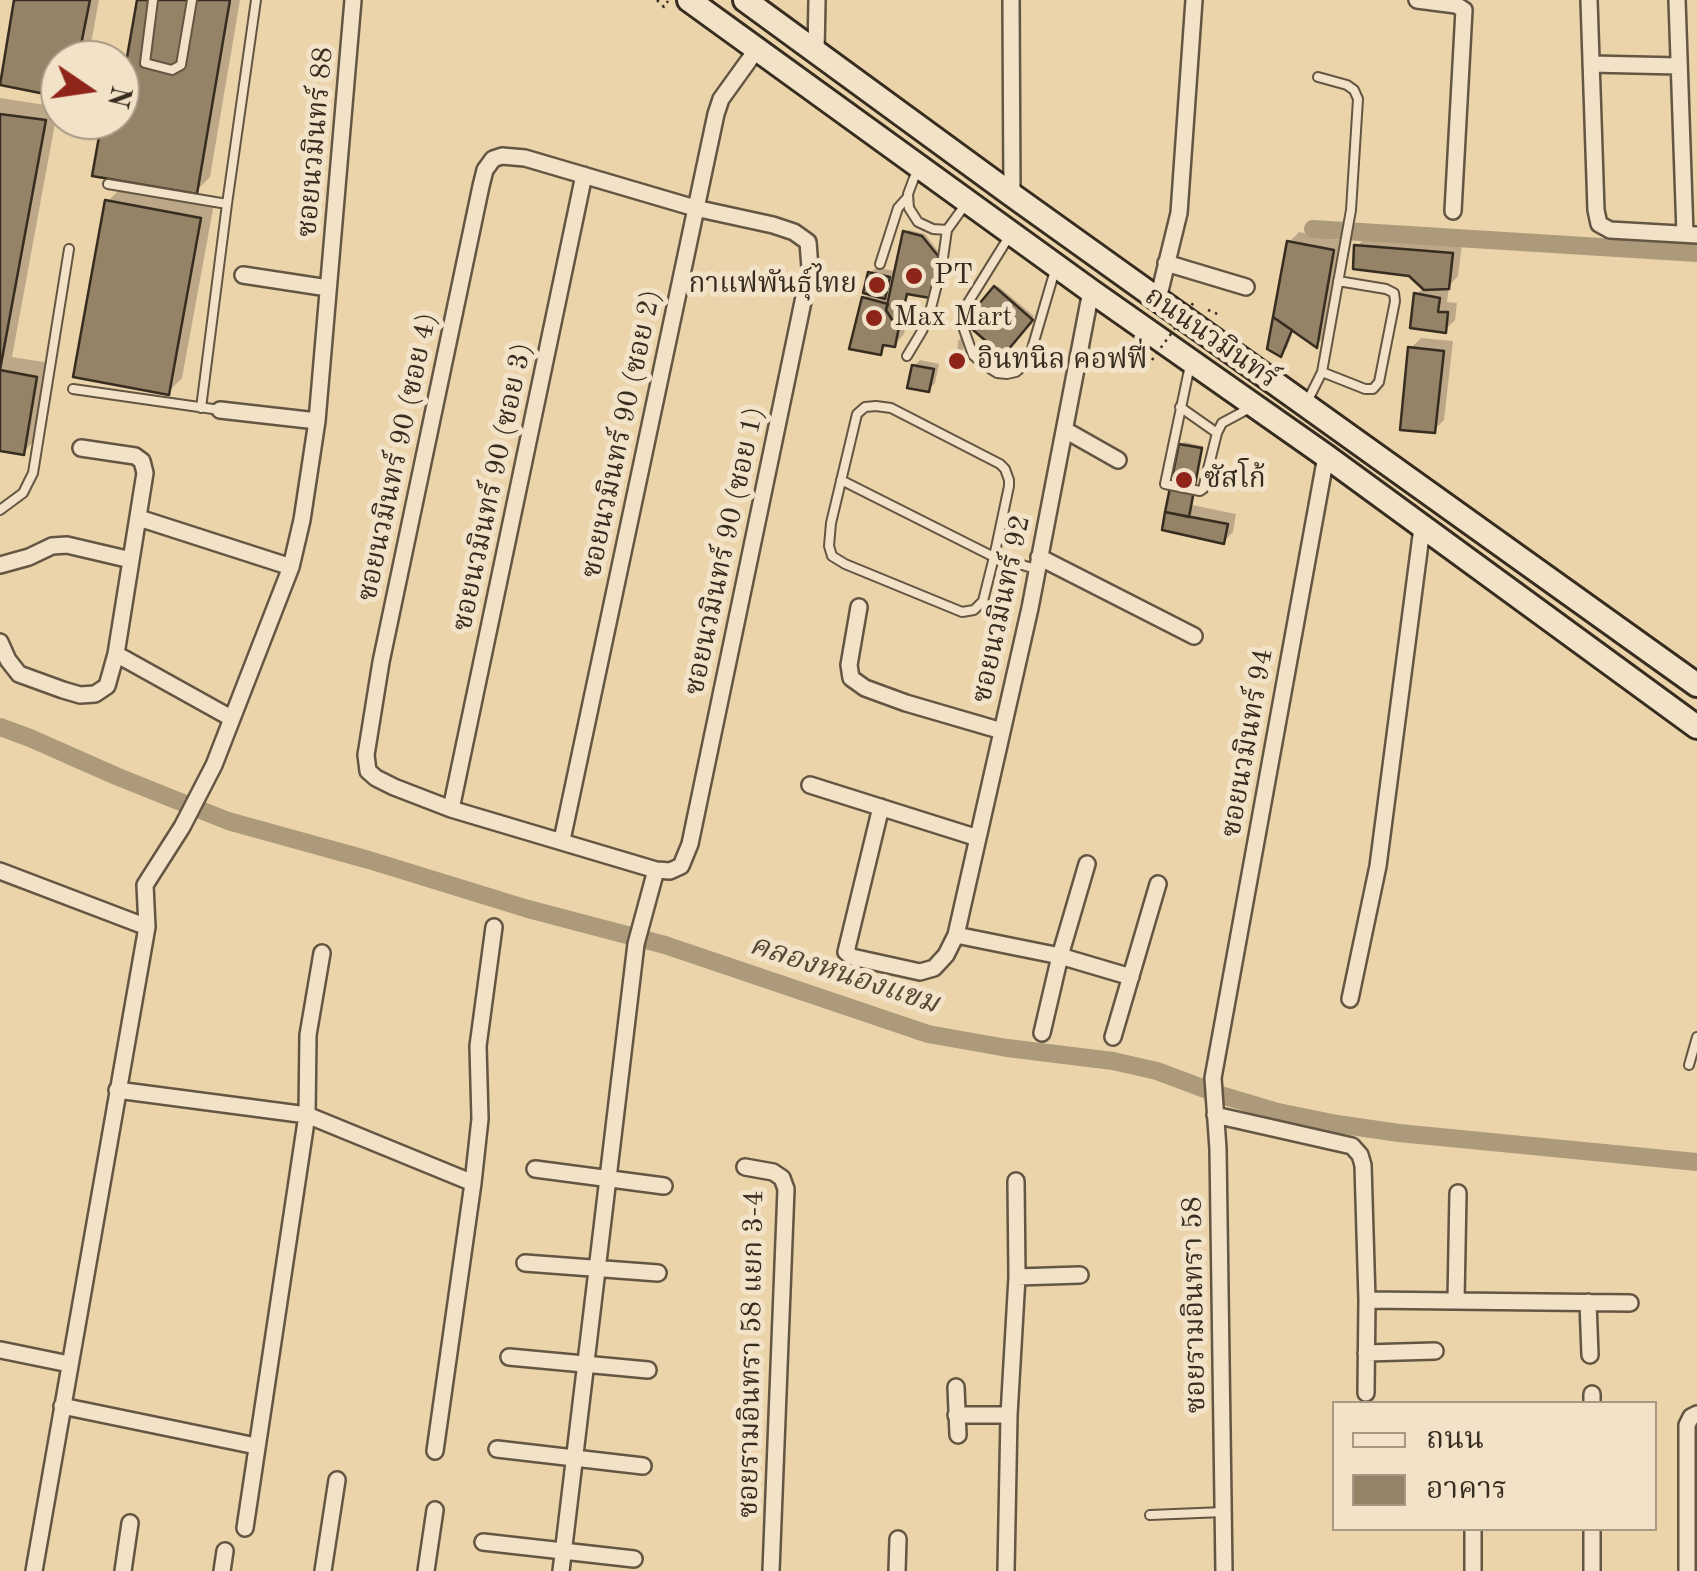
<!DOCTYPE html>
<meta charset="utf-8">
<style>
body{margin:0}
#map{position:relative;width:1697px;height:1571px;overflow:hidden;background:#ebd3aa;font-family:"Old Standard TT","Noto Serif Thai",serif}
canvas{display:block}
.legend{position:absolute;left:1332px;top:1401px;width:325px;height:130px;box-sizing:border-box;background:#f2e2c8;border:2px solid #a79984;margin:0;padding:12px 18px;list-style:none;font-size:30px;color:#362c1f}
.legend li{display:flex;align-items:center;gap:20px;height:50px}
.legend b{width:50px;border:2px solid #a79984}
.north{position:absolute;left:40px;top:40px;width:100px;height:100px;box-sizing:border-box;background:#f2e2c8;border:2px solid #a79984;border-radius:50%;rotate:103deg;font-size:28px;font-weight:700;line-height:40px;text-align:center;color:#362c1f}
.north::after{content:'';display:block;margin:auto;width:35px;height:45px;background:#8f2418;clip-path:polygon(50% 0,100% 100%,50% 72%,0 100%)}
</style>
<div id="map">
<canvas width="1697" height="1571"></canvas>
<ul class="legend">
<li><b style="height:12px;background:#f2e2c8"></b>ถนน</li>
<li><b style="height:28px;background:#948367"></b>อาคาร</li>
</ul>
<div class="north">N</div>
</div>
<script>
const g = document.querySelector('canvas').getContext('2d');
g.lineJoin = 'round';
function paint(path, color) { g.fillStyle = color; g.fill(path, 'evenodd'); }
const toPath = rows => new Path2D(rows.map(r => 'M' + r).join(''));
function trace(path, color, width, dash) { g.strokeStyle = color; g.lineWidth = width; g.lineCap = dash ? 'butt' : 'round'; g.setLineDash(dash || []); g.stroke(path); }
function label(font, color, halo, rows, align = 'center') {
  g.font = font + ' "Old Standard TT","Noto Serif Thai",serif'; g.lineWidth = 10; g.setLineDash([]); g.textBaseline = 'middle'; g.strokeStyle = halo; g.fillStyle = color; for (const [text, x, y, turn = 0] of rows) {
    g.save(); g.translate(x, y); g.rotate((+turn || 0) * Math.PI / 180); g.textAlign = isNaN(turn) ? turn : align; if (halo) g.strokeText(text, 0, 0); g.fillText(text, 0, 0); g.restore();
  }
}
paint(toPath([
 [17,0,99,0,88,60,60,60,60,94],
 [139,0,240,0,210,177,196,191,104,120,120,120,120,70,125,65,128,65],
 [0,98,58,107,12,357,50,363,37,438,23,452,0,449],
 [122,187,214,204,182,378,168,392,108,201],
 [908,230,925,234,940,254,931,293,908,292,903,312,908,317,904,334,894,345,889,344,880,352,864,299,870,293,870,273,877,267,897,272],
 [1299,232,1342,241,1326,336,1316,345,1294,329,1287,348,1280,354,1289,242],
 [1367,236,1462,243,1458,276,1449,286,1447,302,1457,303,1455,320,1445,330,1416,295,1424,287,1411,274,1357,246],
 [998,286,1034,316,1003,352,967,322],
 [961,338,964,339,962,366,956,368,958,341],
 [1421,338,1453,341,1444,420,1434,430,1411,348],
 [920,360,939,364,935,383,928,390,914,366],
 [1184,442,1203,446,1192,505,1236,514,1233,532,1223,542,1165,528,1181,445]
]), '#0003');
trace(toPath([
 [1313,229,1697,253],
 [0,727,30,738,116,776,228,821,369,860,528,909,665,945,928,1034,1007,1048,1113,1061,1157,1071,1221,1095,1278,1112,1337,1124,1399,1133,1697,1162]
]), '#ad9a7b', 18);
const building = toPath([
 [14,0,90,0,78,60,60,60,60,97,0,85,14,0],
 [137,0,230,0,197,194,92,176,102,120,120,120,120,79,123,80,137,0],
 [0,114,46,120,0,370,0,114],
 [105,200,201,218,169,395,73,377,105,200],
 [903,231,922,236,939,257,930,298,907,294,899,327,896,326,886,310,903,231],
 [1287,241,1334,250,1317,348,1273,317,1287,241],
 [1354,245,1453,253,1449,289,1424,290,1409,276,1353,269,1354,245],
 [868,272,890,277,885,299,863,293,868,272],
 [994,286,1033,320,1003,356,964,322,994,286],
 [1414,293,1440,298,1438,312,1448,312,1446,333,1410,328,1414,293],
 [862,297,888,304,886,310,896,326,899,327,895,347,883,345,881,355,849,349,862,297],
 [1273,317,1292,330,1281,357,1267,349,1273,317],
 [1408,347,1444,351,1435,433,1400,430,1408,347],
 [912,365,934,369,929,392,907,388,912,365],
 [0,370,37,377,24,455,0,451,0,370],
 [1179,444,1202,448,1189,517,1165,512,1179,444],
 [1165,512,1228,524,1224,544,1162,530,1165,512]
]);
paint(building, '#948367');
trace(building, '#362c1f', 2.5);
const lane = toPath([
 [153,0,145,63,172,70,181,65,192,0],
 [920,170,914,178,908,194,909,208,918,222,933,229,947,230,965,205],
 [108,184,227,204],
 [1010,235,966,306,962,324,973,355,983,364,997,373,1007,374,1016,372,1023,366,1031,352,1055,270],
 [880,264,898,208,907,198],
 [907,356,922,331,931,308,942,265,947,230],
 [1190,365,1165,484,1200,491,1203,489,1217,433,1222,423,1250,408],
 [1322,372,1365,389,1373,389,1379,382,1395,301,1394,293,1386,289,1338,281],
 [73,389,220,410],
 [1308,400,1322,372,1351,210,1358,99,1354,90,1347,85,1318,77],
 [876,406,891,408,1000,464,1005,469,1009,480,1009,486,994,557,983,601,974,610,962,612,845,564,832,556,829,546,831,523,857,414,865,407,876,406],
 [1180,407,1217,433],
 [201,408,227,204,256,0],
 [841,480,994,557,1036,569],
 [0,510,23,493,33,473,69,249],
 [1689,1065,1697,1037],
 [1150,1515,1223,1512]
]);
const street = toPath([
 [1011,0,1012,195],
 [1417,0,1456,5,1464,10,1453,211],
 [1589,0,1596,210,1599,224,1610,230,1697,235],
 [1677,0,1685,234],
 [816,52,817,0],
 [1591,64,1679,66],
 [502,156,525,158,695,208,773,225,794,232,808,242,810,268,690,844,681,866,670,871,656,870,451,809,394,787,376,778,368,771,366,755,381,662,481,186,485,170,493,159,502,156],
 [1166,263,1246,287],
 [243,275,328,288],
 [1158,299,1179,213,1194,0],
 [220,410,317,421],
 [1065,430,1118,460],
 [81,448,135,456,142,461,145,473,116,654],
 [139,518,291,567],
 [1039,557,1194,636],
 [0,565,29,557,52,546,67,545,131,560],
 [859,607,849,665,851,678,865,688,906,703,1002,731],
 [0,642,8,660,19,674,63,690,80,695,95,694,107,686,116,654,231,718],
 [810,785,978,838],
 [881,807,846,952,852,957,920,972,934,968,946,955,956,935,1030,608,1091,291],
 [451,809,584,175],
 [562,840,716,114,721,99,757,49],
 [0,871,147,927],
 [956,935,1060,956,1131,977],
 [1350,999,1378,866,1422,528],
 [1042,1033,1060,956,1087,864],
 [1113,1037,1158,884],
 [117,1090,307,1115,473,1183],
 [1215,1115,1352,1146,1360,1155,1363,1165,1367,1300,1366,1393],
 [745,1167,773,1172,782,1178,786,1189,771,1571],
 [535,1169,664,1186],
 [525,1263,658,1273],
 [1017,1277,1080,1275],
 [1367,1300,1630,1303],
 [1456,1300,1458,1193],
 [1588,1302,1590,1355],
 [1,1350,69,1364],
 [1366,1353,1435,1351],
 [509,1357,648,1370],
 [956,1387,958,1435],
 [1592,1404,1592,1394],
 [62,1406,256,1446],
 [956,1415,1009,1415],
 [497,1449,643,1466],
 [435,1451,473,1183,480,1119,478,1046,494,927],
 [245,1528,307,1115,308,1035,322,953],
 [1473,1528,1473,1571],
 [1592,1528,1592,1571],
 [483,1542,634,1559],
 [34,1571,147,927,145,885,182,827,214,765,291,567,302,520,317,421,353,0],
 [123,1571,130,1523],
 [222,1571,225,1551],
 [323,1571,337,1480],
 [426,1571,435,1510],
 [561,1571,636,944,656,870],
 [897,1571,898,1539],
 [1006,1571,1009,1415,1017,1277,1016,1181],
 [1224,1571,1218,1149,1213,1078,1326,456],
 [1687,1571,1687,1425,1691,1417,1697,1414]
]);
const secondary = toPath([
 [689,0,1091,291,1326,456,1697,727],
 [745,0,1012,195,1697,685]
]);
trace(lane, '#635642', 12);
trace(street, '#635642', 20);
trace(secondary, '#362c1f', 28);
trace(toPath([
 [657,0,664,7,668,1],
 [1208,310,1220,315]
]), '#362c1f', 2.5, [2.5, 5]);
trace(lane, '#f2e2c8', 8);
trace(street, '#f2e2c8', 15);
trace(secondary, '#f2e2c8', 22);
trace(toPath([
 [1152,360,1194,302]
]), '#362c1f', 2.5, [2.5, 5]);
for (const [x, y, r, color] of [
 [914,276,10,"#8f2418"],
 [877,285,10,"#8f2418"],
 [874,318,10,"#8f2418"],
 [957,361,10,"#8f2418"],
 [1184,480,10,"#8f2418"]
]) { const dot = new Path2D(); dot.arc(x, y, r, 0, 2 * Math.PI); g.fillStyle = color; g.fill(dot); trace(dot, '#f2e2c8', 4); }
label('28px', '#362c1f', '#f2e2c8', [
 ["ซอยนวมินทร์ 88",316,142,-85],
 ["ถนนนวมินทร์",1211,338,35],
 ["ซอยนวมินทร์ 90 (ซอย 2)",622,434,-78],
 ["ซอยนวมินทร์ 90 (ซอย 4)",398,457,-78],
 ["ซอยนวมินทร์ 90 (ซอย 3)",493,487,-78],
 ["ซอยนวมินทร์ 90 (ซอย 1)",725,551,-78],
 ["ซอยนวมินทร์ 92",1002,609,-78],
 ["ซอยนวมินทร์ 94",1248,743,-80],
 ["ซอยรามอินทรา 58",1195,1305,-91],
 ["ซอยรามอินทรา 58 แยก 3-4",752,1354,-89]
]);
label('28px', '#362c1f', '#f2e2c8', [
 ["PT",934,276],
 ["กาแฟพันธุ์ไทย",857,285,"right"],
 ["Max Mart",894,318],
 ["อินทนิล คอฟฟี่",977,361],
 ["ซัสโก้",1204,480]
], 'left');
label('italic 30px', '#544836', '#f2e2c8', [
 ["คลองหนองแขม",844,975,18]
]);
</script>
